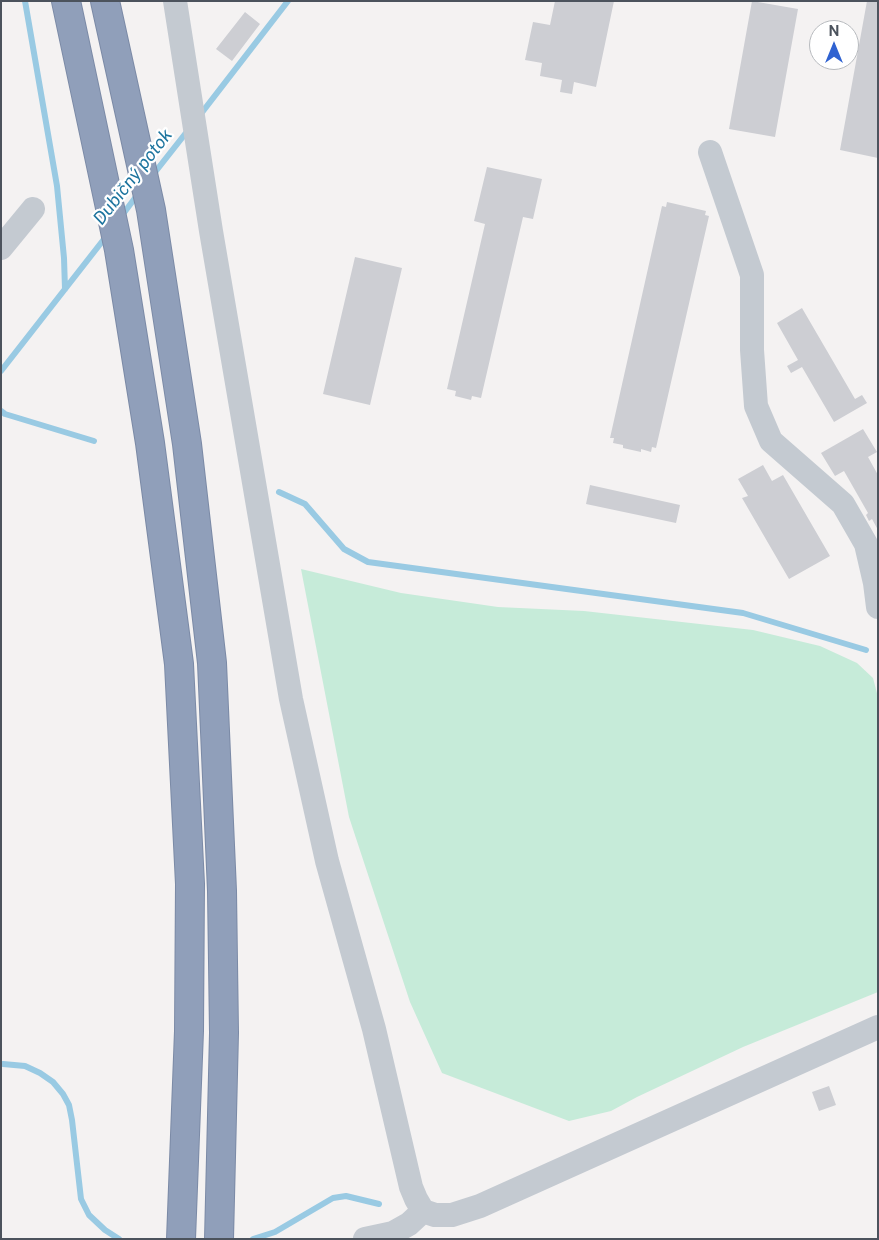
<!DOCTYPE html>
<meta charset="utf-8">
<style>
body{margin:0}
#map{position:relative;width:879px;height:1240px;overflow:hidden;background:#f4f2f2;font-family:"Public Sans",sans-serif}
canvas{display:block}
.frame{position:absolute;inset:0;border:2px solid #4c535d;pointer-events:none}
.north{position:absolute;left:809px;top:20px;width:50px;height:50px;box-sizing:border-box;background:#fff;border:1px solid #b7babe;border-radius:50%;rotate:0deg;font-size:14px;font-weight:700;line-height:20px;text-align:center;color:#4c535d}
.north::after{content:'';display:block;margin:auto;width:18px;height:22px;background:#2f62d1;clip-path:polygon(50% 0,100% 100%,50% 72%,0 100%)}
</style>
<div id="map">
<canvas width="879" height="1240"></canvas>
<div class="frame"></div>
<div class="north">N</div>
</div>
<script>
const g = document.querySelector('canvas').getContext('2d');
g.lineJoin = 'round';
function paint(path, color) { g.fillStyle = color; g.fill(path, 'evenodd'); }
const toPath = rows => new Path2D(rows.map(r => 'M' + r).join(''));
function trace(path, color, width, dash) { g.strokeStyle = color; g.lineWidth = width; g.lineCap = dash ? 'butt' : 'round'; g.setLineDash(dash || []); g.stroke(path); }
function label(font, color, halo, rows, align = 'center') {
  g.font = font + ' "Public Sans",sans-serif'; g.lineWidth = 4.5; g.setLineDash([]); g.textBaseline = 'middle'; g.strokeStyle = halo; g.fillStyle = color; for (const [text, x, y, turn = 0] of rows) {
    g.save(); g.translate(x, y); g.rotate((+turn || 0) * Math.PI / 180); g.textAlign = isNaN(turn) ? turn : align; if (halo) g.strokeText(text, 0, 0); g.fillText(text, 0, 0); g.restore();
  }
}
paint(toPath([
 [301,569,401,593,498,607,584,611,753,630,820,646,857,663,873,678,878,697,878,992,743,1047,637,1097,611,1111,569,1121,442,1073,410,1002,349,817]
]), '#c6ebd9');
trace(toPath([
 [25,1,57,186,64,258,65,289],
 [200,115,288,1],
 [152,176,189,129],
 [120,218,138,194],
 [1,371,108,234],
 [1,411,5,414,94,441],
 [279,492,305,504,344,549,368,562,743,613,866,650],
 [3,1064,25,1066,40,1073,53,1082,63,1094,69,1105,72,1120,81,1199,89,1215,105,1230,119,1239],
 [253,1239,275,1232,333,1198,346,1196,379,1204]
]), '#99cae3', 6);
paint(toPath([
 [555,1,614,1,596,87,574,82,572,94,560,92,562,80,540,76,542,63,525,60,533,22,550,25],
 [752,1,798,9,775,137,729,129],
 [867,1,878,1,878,158,840,150],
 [245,12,260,24,232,61,216,49],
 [487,167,542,179,533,219,523,217,481,398,472,396,471,400,455,396,456,391,447,389,485,224,474,221],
 [667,202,706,211,705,215,709,216,656,448,652,447,651,452,641,449,641,452,623,448,623,445,613,443,614,438,610,438,662,206,666,207],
 [355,257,402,268,370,405,323,394],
 [802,308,855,399,862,395,867,403,834,422,802,367,791,373,787,366,798,360,777,323],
 [863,429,877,452,868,457,878,475,878,530,872,519,869,521,866,515,868,513,844,471,835,476,821,453],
 [763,465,772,481,783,475,830,556,789,579,742,498,748,496,738,479],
 [590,485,680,505,676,523,586,504],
 [829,1086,836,1105,819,1111,812,1092]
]), '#cdced3');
const highway = toPath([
 [66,1,119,250,150,443,179,664,190,884,189,1031,181,1239],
 [105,1,151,210,187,444,212,663,222,891,224,1033,219,1239]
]);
trace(highway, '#7b8aa6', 30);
trace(toPath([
 [175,1,211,231,291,699,327,861,374,1029,411,1187,416,1199,423,1211,435,1215,452,1215,480,1206,878,1027],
 [710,152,752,275,752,350,756,406,771,441,843,504,866,544,875,583,878,607],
 [1,248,33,209],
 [365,1239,393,1233,409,1224,423,1211]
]), '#c4cad1', 24);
trace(highway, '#909fba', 28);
label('italic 18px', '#1d749e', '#fff', [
 ["Dubičný potok",133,177,-52]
]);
</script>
